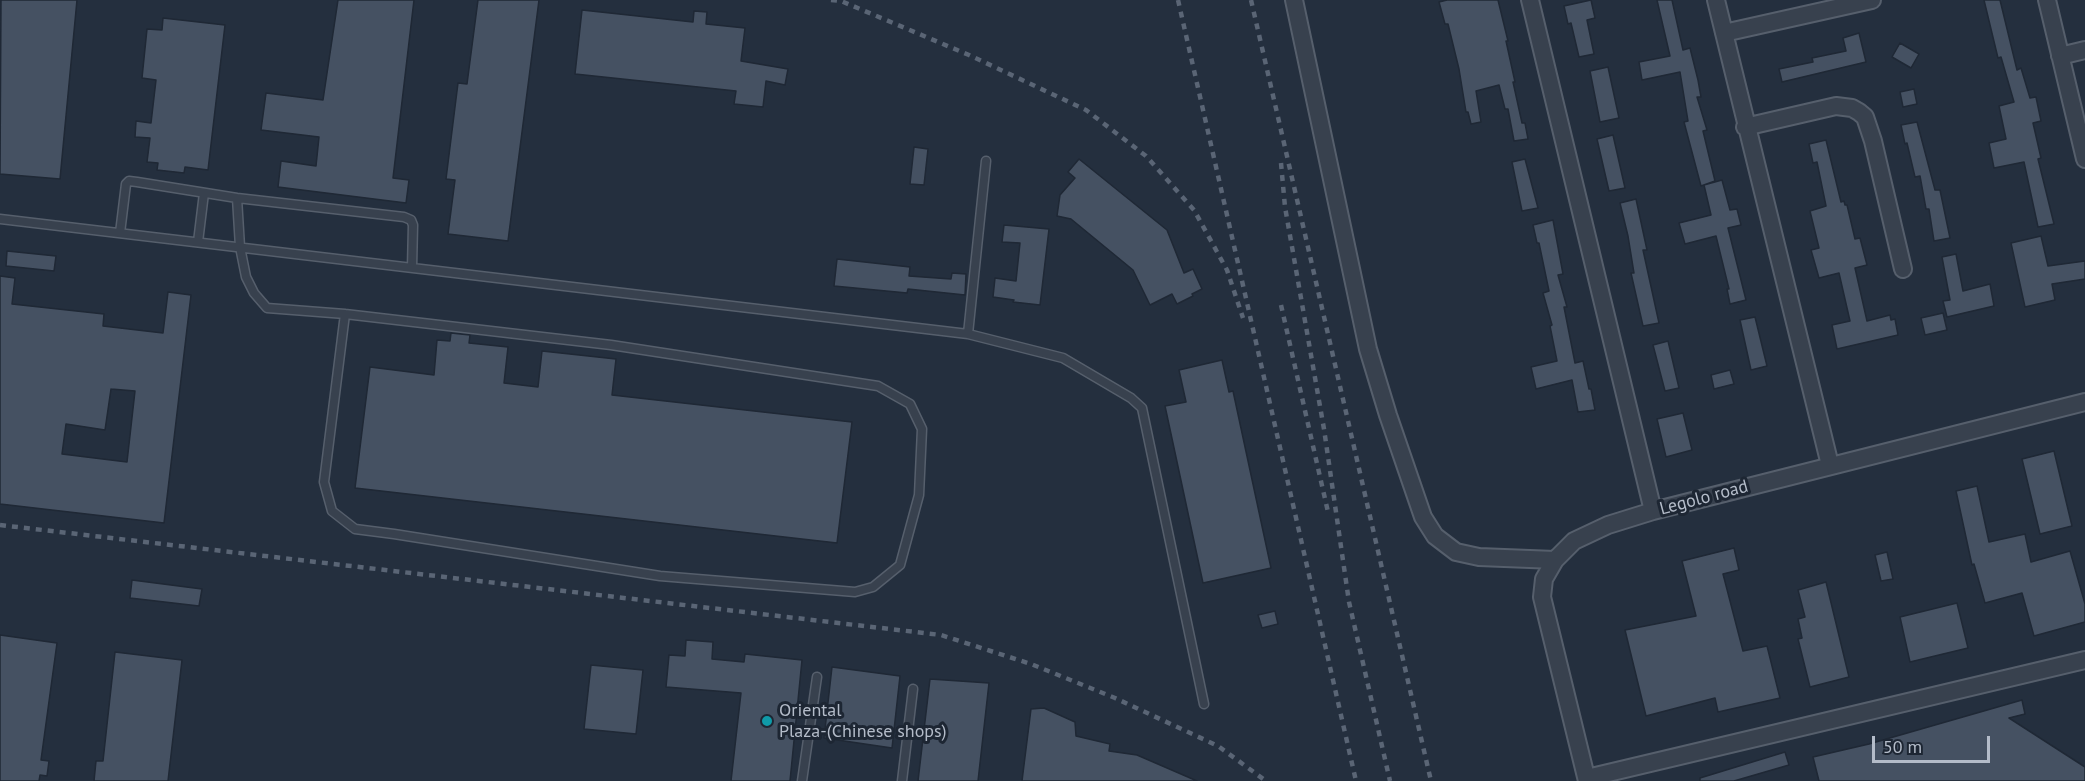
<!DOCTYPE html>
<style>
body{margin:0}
#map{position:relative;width:2085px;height:781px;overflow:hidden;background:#242f3e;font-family:"PT Sans",sans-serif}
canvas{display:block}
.scale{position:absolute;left:1872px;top:736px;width:118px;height:27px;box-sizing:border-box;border:3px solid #b4bcc9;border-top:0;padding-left:8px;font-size:18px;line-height:21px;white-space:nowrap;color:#b4bcc9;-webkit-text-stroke:4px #1d2633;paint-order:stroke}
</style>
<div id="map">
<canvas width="2085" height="781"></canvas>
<div class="scale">50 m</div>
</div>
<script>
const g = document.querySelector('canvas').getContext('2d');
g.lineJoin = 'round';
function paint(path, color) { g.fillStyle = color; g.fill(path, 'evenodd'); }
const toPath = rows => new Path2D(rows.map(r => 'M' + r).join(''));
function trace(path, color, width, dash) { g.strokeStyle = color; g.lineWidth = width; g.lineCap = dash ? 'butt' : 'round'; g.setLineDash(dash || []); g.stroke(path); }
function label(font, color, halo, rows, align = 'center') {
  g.font = font + ' "PT Sans",sans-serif'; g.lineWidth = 6; g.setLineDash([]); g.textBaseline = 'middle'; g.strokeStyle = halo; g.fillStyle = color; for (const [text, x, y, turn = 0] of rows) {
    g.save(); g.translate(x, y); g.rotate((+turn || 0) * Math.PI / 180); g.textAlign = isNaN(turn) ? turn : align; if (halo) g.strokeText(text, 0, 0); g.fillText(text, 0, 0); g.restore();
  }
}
const building = toPath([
 [1,0,77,0,60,179,0,174,1,0],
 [338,0,414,0,393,178,409,180,406,203,278,187,281,161,316,166,319,137,261,130,266,93,323,100,338,0],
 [478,0,539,0,508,241,448,234,455,180,446,179,458,83,467,84,478,0],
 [1447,0,1498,0,1508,41,1506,41,1515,82,1513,82,1522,123,1525,123,1528,139,1514,141,1508,109,1505,109,1499,85,1476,91,1481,122,1471,124,1468,112,1466,112,1459,69,1448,24,1445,24,1439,2,1447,0],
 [1591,0,1595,18,1587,20,1594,54,1579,57,1571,23,1568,24,1564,6,1591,0],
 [1657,0,1672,0,1683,50,1690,48,1698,80,1701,97,1697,97,1707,130,1703,131,1715,181,1701,186,1684,122,1688,121,1680,72,1642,80,1639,62,1670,56,1657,0],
 [1984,0,2000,0,2017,70,2021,68,2030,98,2036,97,2041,121,2033,123,2041,158,2038,159,2054,224,2038,227,2024,162,1994,168,1989,143,2006,139,1999,106,2014,102,2001,57,1998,58,1984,0],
 [582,10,693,22,694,11,707,12,706,24,745,28,741,61,788,69,785,85,766,81,763,107,734,104,736,91,575,74,582,10],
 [163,18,225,25,208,170,185,167,184,173,157,170,158,163,147,162,150,138,135,137,136,121,151,123,156,80,142,78,147,29,162,30,163,18],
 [1859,33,1866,62,1782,82,1779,69,1813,62,1812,58,1846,51,1843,38,1859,33],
 [1900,43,1919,54,1911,68,1892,57,1900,43],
 [1608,67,1619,118,1600,122,1590,71,1608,67],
 [1914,89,1917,104,1903,107,1900,92,1914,89],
 [1917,122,1935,190,1940,190,1950,238,1934,241,1929,209,1926,209,1920,176,1915,177,1907,143,1905,144,1901,125,1917,122],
 [1613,135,1625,188,1609,191,1597,139,1613,135],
 [1826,140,1841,202,1844,201,1845,205,1847,205,1855,239,1860,238,1867,265,1855,268,1867,321,1890,315,1891,320,1895,319,1898,335,1837,349,1832,325,1850,321,1839,273,1819,278,1811,250,1819,248,1810,211,1826,206,1817,162,1813,163,1809,144,1826,140],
 [914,147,928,149,924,185,910,184,914,147],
 [1079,159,1167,230,1184,273,1193,269,1202,289,1192,294,1193,296,1177,304,1172,294,1150,305,1133,270,1071,219,1057,216,1060,195,1075,178,1068,172,1079,159],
 [1525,159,1538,208,1522,211,1512,162,1525,159],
 [1722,180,1730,210,1737,209,1741,225,1728,228,1746,300,1730,304,1727,289,1729,289,1716,236,1685,244,1679,223,1711,215,1704,185,1722,180],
 [1636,199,1647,250,1643,250,1659,323,1643,326,1631,273,1634,273,1628,236,1620,203,1636,199],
 [1553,220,1563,274,1558,275,1567,307,1564,307,1575,363,1583,361,1589,389,1591,389,1595,410,1578,412,1572,380,1536,389,1531,367,1557,361,1550,326,1552,325,1543,293,1549,291,1539,243,1537,243,1533,225,1553,220],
 [1004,225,1049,229,1040,305,1013,302,1014,300,993,297,995,278,1016,281,1020,243,1002,242,1004,225],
 [2041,236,2048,266,2085,261,2085,279,2052,284,2055,300,2025,307,2011,243,2041,236],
 [7,251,56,256,54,271,6,266,7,251],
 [1956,254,1963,291,1990,284,1994,306,1947,317,1943,301,1950,300,1942,257,1956,254],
 [837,259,910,267,909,276,951,279,952,273,966,274,965,295,908,289,907,293,834,286,837,259],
 [0,276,15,278,12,304,104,314,103,326,163,333,168,292,191,295,164,523,0,504,0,276],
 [111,389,135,391,127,462,62,454,66,424,105,430,111,389],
 [1943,313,1947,330,1925,335,1921,318,1943,313],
 [1755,317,1767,366,1751,370,1740,320,1755,317],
 [451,333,470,335,469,343,508,347,504,383,538,387,542,351,616,359,612,395,852,422,837,543,355,488,370,367,434,375,437,340,450,341,451,333],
 [1668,341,1679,388,1665,391,1653,345,1668,341],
 [1222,360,1229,392,1233,391,1271,568,1203,583,1165,406,1186,402,1179,370,1222,360],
 [1730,370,1734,384,1714,389,1711,375,1730,370],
 [1683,413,1692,450,1666,457,1657,419,1683,413],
 [2054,451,2072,526,2040,534,2022,459,2054,451],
 [1977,486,1989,542,2025,534,2031,562,2070,551,2085,604,2085,622,2034,636,2022,593,1985,603,1974,564,1972,565,1956,491,1977,486],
 [1734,548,1739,570,1723,574,1743,651,1767,646,1780,698,1718,712,1715,698,1646,716,1625,630,1696,616,1682,561,1734,548],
 [1887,552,1893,579,1881,581,1875,555,1887,552],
 [132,580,202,589,199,606,130,598,132,580],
 [1826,582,1849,677,1810,687,1798,639,1802,638,1798,619,1805,617,1798,590,1826,582],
 [1957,603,1968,648,1910,662,1900,617,1957,603],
 [1275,611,1278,624,1262,628,1258,615,1275,611],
 [0,635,57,643,41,760,49,761,47,776,40,775,39,781,0,781,0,635],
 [686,640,713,642,712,659,744,662,745,654,802,660,790,781,731,781,741,693,666,687,669,655,685,656,686,640],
 [115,652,182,660,168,781,94,781,96,761,103,761,115,652],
 [591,665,643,670,636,734,584,729,591,665],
 [832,667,900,676,892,748,824,738,832,667],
 [930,679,989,683,978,781,918,781,930,679],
 [2022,700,2025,714,2009,718,2085,767,2085,781,1819,781,1813,757,1869,744,2022,700],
 [1044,708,1075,722,1076,736,1110,744,1109,751,1137,755,1197,781,1022,781,1031,709,1044,708],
 [1785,752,1789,765,1734,781,1700,781,1700,778,1785,752]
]);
paint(building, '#455162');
trace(building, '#1f2835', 1.5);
const lane = toPath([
 [237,198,240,247,246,277,254,293,267,308,345,314,611,345,878,386,910,404,922,429,919,495,900,565,873,587,855,592,660,576,394,534,355,529,332,511,324,482,345,314],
 [0,219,968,334,1063,358,1131,398,1142,408,1204,704],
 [120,233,126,184,129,181,137,182,237,198,404,217,411,220,413,225,412,268],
 [198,242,204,193],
 [968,334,986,161],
 [802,781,817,677],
 [902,781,913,689]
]);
const street = toPath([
 [1294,0,1368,349,1388,415,1423,517,1435,536,1456,552,1479,557,1555,560],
 [1530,0,1653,511],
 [1716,0,1830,465],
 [2047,0,2085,159],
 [1724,33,1872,0],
 [2060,56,2085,50],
 [1745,127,1836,106,1852,108,1859,112,1865,117,1873,141,1903,269],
 [1587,778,2085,660],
 [1587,781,1542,597,1544,579,1555,560,1574,541,1608,525,1653,511,2085,402]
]);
trace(lane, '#565f6c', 11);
trace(street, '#565f6c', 20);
trace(lane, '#38414e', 8);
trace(street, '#38414e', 16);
trace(toPath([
 [831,0,841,1,969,55,1086,110,1146,156,1194,210,1227,270,1243,318],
 [1178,0,1356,781],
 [1251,0,1431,781],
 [1281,163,1285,207,1324,429,1349,602,1390,781],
 [1281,305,1328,512],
 [0,525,941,635,1031,664,1115,698,1218,746,1266,781]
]), '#5a6575', 4.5, [6, 6]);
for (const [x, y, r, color] of [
 [767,721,6,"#0f9aa8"]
]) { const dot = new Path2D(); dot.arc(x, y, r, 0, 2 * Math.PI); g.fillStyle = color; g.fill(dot); trace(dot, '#1d2633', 2); }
label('18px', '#b4bcc9', '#1d2633', [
 ["Legolo road",1704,498,-15]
]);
label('18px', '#b4bcc9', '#1d2633', [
 ["Oriental",779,711],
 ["Plaza-(Chinese shops)",779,732]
], 'left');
</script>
